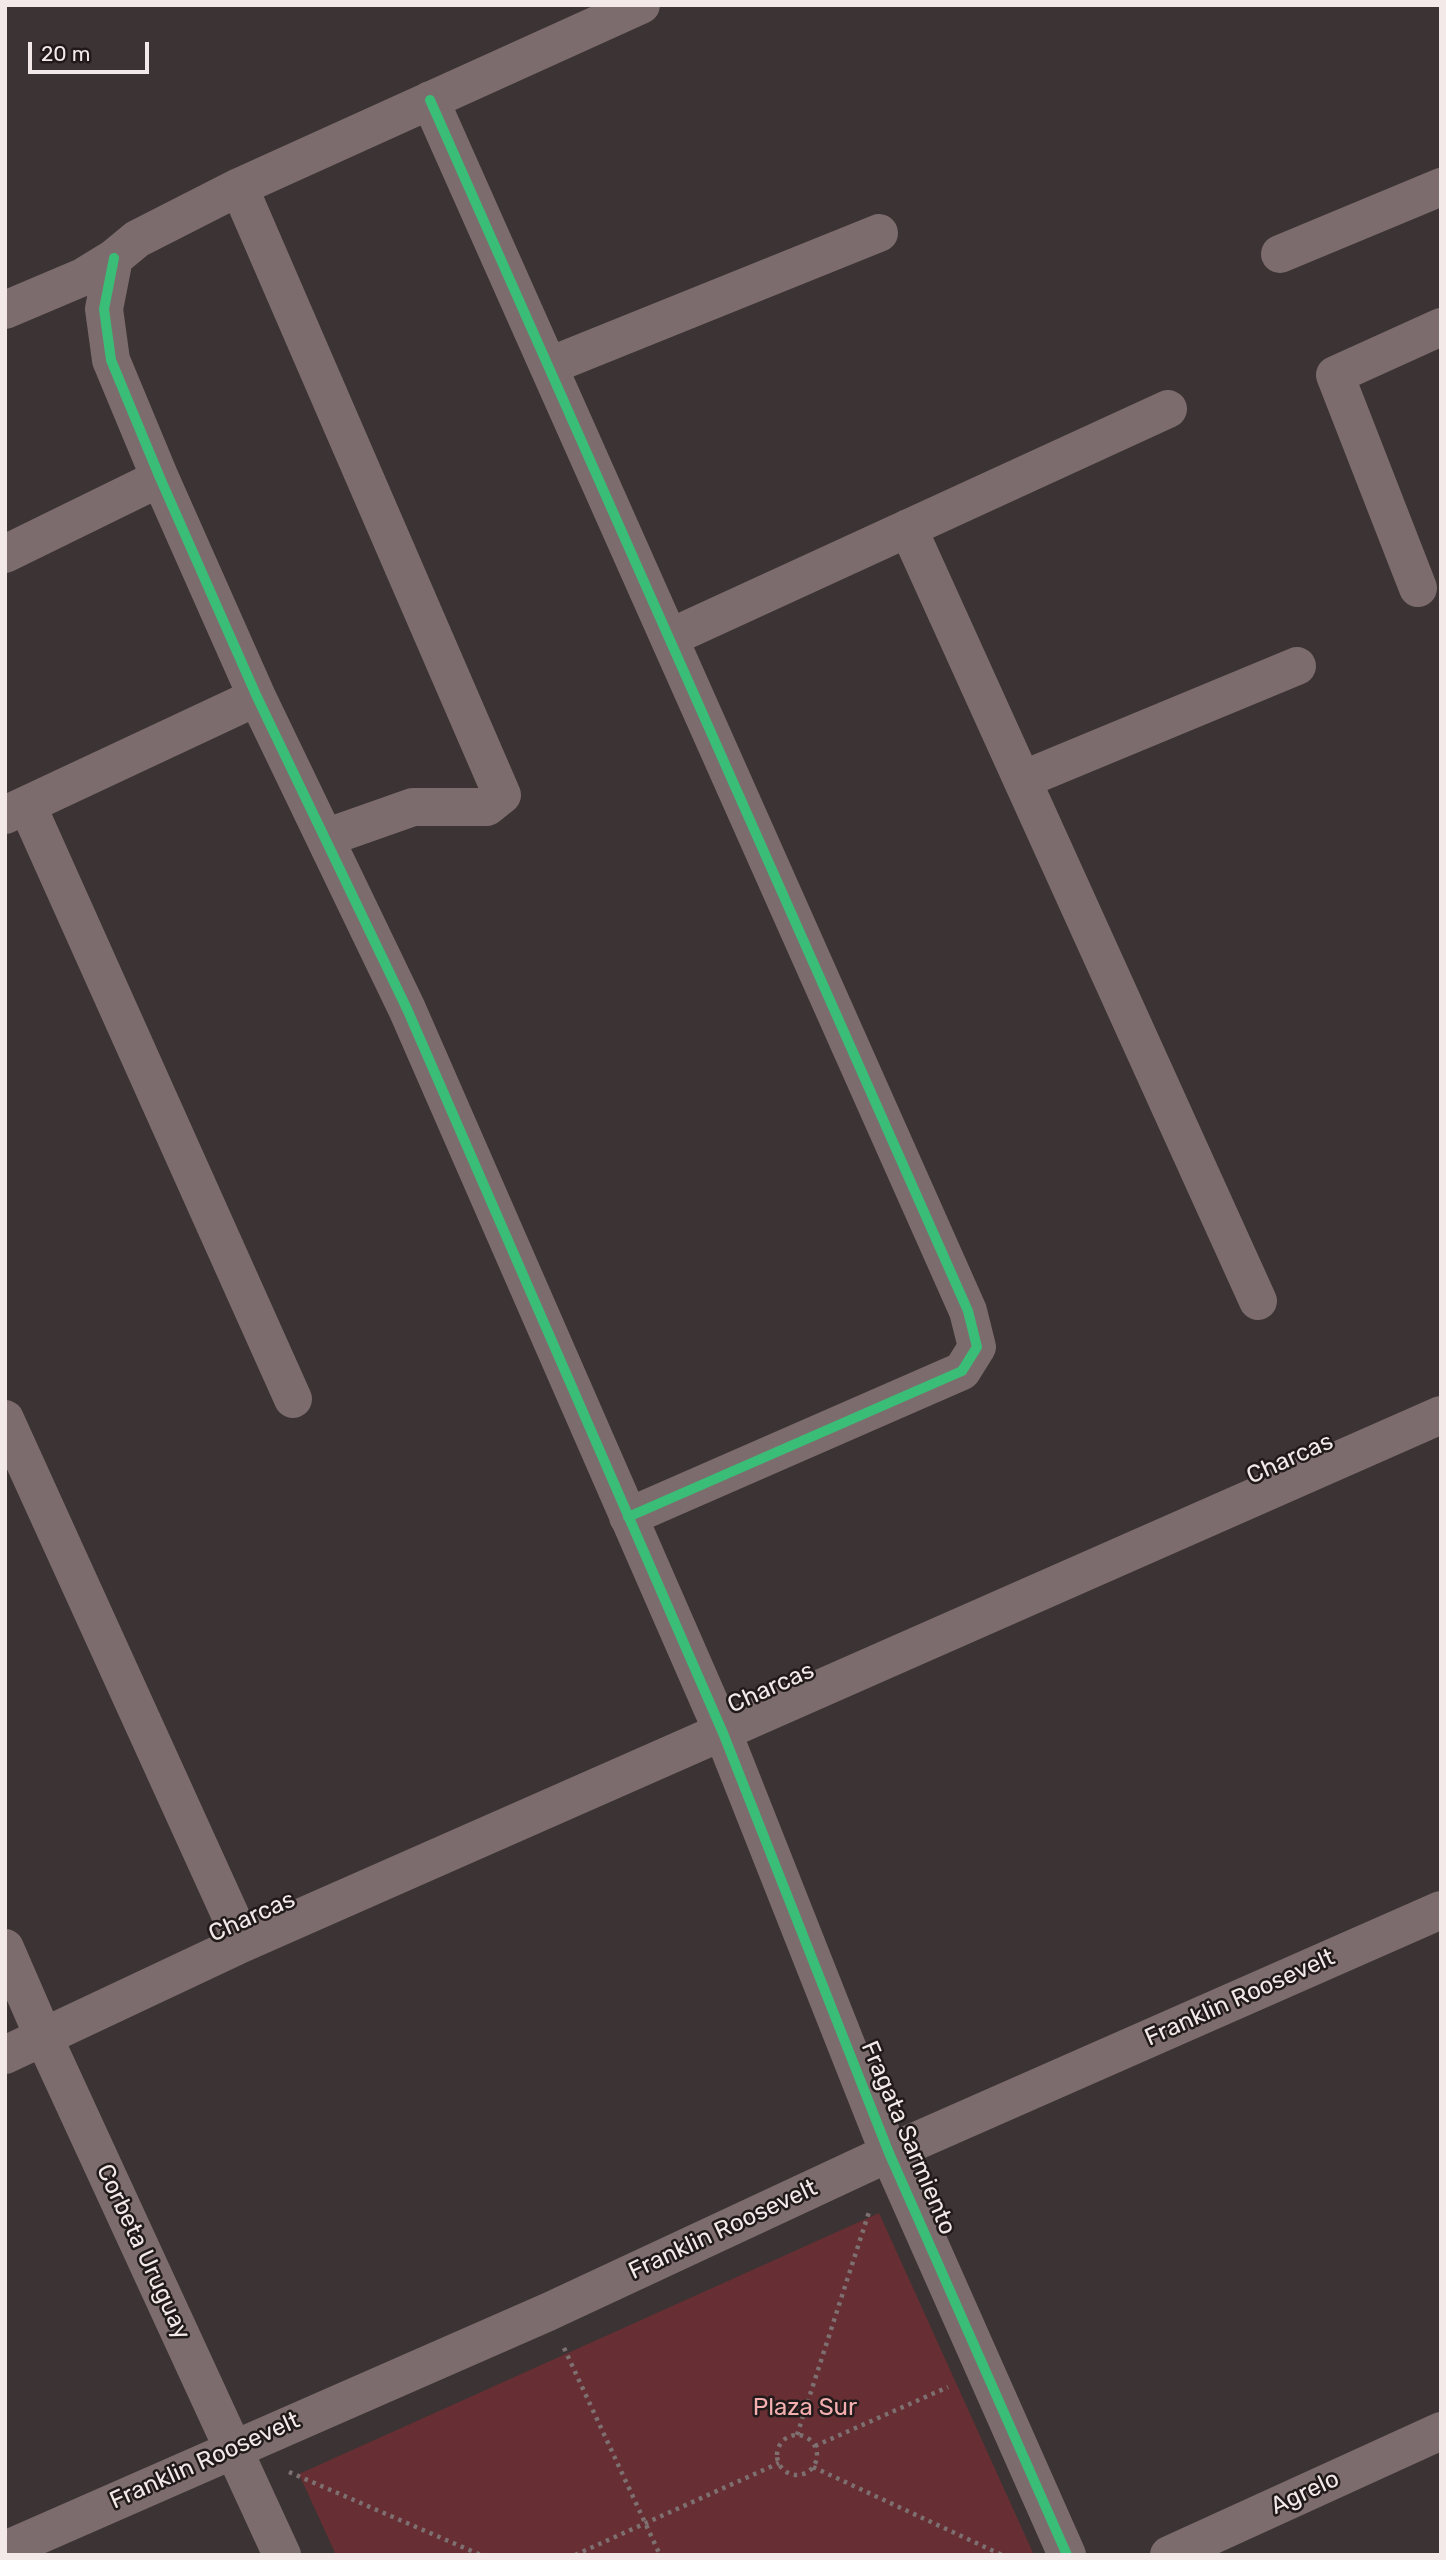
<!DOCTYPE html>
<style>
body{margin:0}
#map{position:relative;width:1446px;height:2560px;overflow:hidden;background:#3c3434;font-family:Rubik,sans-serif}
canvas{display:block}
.frame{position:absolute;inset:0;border:7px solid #f3e9e9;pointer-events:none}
.scale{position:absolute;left:28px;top:42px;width:121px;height:32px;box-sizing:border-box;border:4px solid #f3e9e9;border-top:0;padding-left:9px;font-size:21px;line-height:24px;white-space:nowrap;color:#f3e9e9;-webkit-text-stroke:5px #211a1a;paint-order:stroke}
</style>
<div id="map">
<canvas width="1446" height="2560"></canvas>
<div class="frame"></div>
<div class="scale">20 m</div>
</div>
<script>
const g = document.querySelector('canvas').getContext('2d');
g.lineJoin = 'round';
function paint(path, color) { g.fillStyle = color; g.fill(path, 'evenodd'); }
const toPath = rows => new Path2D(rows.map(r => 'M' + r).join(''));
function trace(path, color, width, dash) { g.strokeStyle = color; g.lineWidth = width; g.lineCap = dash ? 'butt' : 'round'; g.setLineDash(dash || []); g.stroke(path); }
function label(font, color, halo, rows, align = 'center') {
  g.font = font + ' Rubik,sans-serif'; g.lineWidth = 5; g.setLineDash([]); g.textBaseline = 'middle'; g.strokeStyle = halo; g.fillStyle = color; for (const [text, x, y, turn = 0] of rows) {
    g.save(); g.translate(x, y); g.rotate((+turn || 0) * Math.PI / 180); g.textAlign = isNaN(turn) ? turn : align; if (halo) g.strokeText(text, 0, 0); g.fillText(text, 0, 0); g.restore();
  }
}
paint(toPath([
 [879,2213,1034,2555,336,2555,299,2474]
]), '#672f33');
trace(toPath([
 [564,2348,660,2555],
 [797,2435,870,2209],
 '777 2455a20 20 0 1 1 40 0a20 20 0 1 1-40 0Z',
 [815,2446,948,2387],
 [813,2467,1002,2555],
 [289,2472,481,2555],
 [575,2555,779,2463]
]), '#7e7071', 4.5, [3.5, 5]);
trace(toPath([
 [430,100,968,1311,977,1347,962,1371,628,1517],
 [239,187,502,795,487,807,413,807,325,838],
 [1280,254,1441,187],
 [114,258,104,309,111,360,160,478,257,697,407,1009,723,1733,889,2153,1067,2555],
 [5,310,83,277,114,258,137,239,239,187,641,5],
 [549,366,879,233],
 [908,528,1258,1301],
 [5,554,160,478],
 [1418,588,1335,375,1441,327],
 [669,638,1168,409],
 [1022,780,1297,666],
 [27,805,293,1399],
 [5,815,257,697],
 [5,1419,243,1943],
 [5,1948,44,2038,282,2555],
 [5,2055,243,1943,1441,1415],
 [5,2550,548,2312,889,2153,1441,1910],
 [1169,2555,1441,2431]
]), '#7d6c6d', 38);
trace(toPath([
 [430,100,968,1311,977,1347,962,1371,628,1517],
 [114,258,104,309,111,360,160,478,257,697,407,1009,723,1733,889,2153,1067,2555]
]), '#3abd76', 10);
label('24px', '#f3e9e9', '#211a1a', [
 ["Charcas",1290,1459,-24],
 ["Charcas",771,1688,-24],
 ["Charcas",252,1917,-24],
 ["Franklin Roosevelt",1240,1998,-24],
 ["Fragata Sarmiento",908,2138,67],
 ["Franklin Roosevelt",723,2230,-25],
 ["Corbeta Uruguay",143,2252,65],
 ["Franklin Roosevelt",205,2461,-24],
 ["Agrelo",1305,2493,-25]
]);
label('24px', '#f4aeaf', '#211a1a', [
 ["Plaza Sur",805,2408]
]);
</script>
